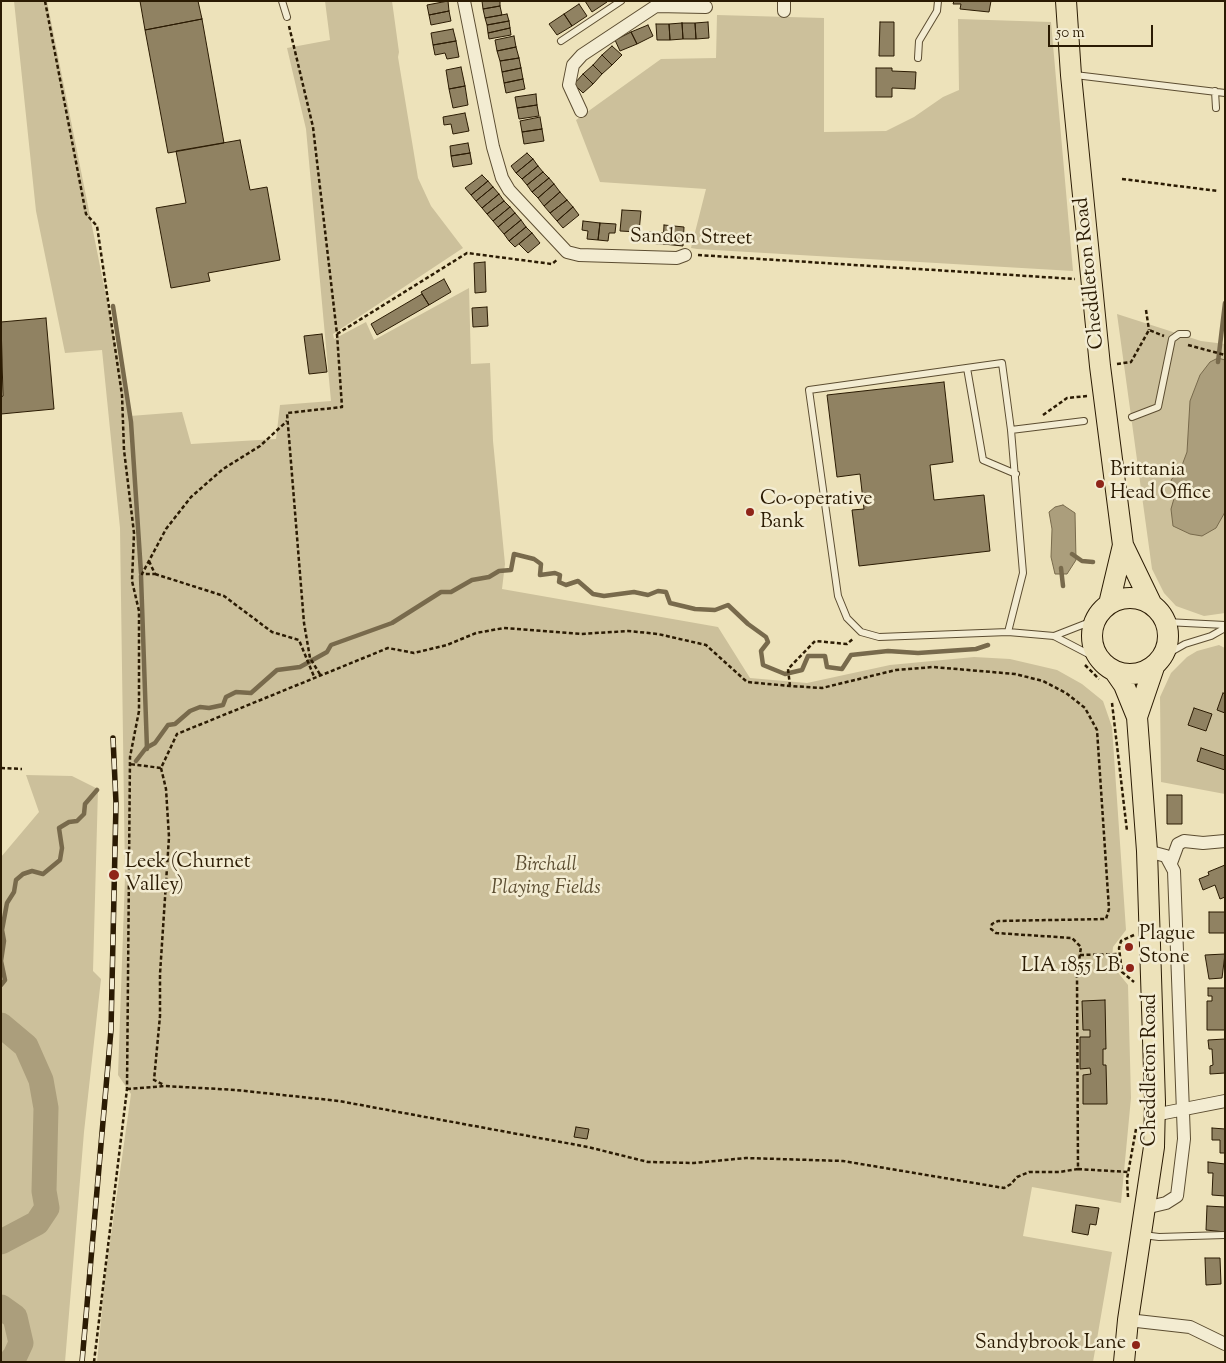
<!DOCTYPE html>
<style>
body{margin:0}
#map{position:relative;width:1226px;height:1363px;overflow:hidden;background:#ede2ba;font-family:"Sorts Mill Goudy",serif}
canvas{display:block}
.frame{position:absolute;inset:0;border:2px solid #2b1b03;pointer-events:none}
.scale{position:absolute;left:1048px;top:25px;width:105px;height:22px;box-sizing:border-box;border:2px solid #2b1b03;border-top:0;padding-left:6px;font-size:15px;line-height:18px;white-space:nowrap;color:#2b1b03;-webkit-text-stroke:4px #f3ecd2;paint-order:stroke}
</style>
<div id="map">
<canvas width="1226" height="1363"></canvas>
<div class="frame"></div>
<div class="scale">50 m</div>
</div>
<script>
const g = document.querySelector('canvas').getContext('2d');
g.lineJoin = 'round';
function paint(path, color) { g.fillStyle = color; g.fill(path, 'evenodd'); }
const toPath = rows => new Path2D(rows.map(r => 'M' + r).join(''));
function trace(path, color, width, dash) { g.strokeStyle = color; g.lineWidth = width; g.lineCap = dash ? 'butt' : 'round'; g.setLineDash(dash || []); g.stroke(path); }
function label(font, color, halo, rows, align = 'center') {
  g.font = font + ' "Sorts Mill Goudy",serif'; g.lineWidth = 5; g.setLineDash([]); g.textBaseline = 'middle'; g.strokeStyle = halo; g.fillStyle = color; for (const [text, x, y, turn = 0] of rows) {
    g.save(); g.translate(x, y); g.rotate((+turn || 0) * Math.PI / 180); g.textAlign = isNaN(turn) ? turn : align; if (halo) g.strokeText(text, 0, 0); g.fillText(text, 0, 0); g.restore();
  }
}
paint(toPath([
 [14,1,47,1,130,416,182,412,191,444,276,439,280,405,331,401,306,129,287,48,330,40,325,1,392,1,399,52,398,57,418,178,431,206,463,248,333,334,334,339,366,322,374,340,469,288,471,364,490,363,493,441,505,564,502,589,718,627,750,678,807,683,890,665,974,657,1010,659,1057,670,1082,684,1103,701,1112,727,1126,930,1113,947,1112,958,1116,970,1128,985,1131,1098,1121,1203,1032,1187,1023,1236,1112,1252,1093,1362,97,1362,105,1278,131,1094,118,1075,125,877,120,528,102,350,65,353,36,211],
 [717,15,824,18,824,132,886,131,914,117,943,97,959,90,958,19,1051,22,1073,271,697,249,691,248,706,189,600,182,576,120,661,59,716,58],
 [1117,314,1201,341,1225,344,1225,613,1204,616,1176,606,1164,593,1152,569],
 [1219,645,1225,648,1225,794,1161,782,1160,697,1171,673,1187,657,1197,651],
 [26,775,72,776,98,789,93,971,101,979,84,1132,65,1362,1,1362,1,857,39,812]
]), '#ccc09b');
const water = toPath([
 [1218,358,1225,360,1225,512,1216,528,1202,536,1190,534,1173,526,1171,509,1175,495,1171,480,1181,468,1187,452,1190,401,1200,375,1210,362,1218,358],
 [1063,505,1075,513,1076,560,1067,574,1055,574,1051,557,1052,529,1049,512,1055,507,1063,505]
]);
paint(water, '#ab9e7c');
trace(water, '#786a4c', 1);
trace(toPath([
 [113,306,131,422,141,573],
 [1218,362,1225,303],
 [1072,554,1082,561,1093,562],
 [1061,568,1063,586],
 [141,576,147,749],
 [136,761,146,748,155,743,168,725,175,724,190,711,200,707,209,708,223,705,226,697,236,692,251,693,277,670,300,667,327,652,331,645,392,623,441,592,451,592,472,580,489,577,499,571,511,570,514,554,534,559,541,564,540,575,555,573,560,575,559,582,566,585,578,581,593,594,604,596,634,592,648,595,658,591,666,592,670,603,695,609,715,610,728,605,748,624,766,637,768,642,761,651,763,665,785,674,802,670,808,656,825,656,827,667,842,669,851,655,888,651,918,653,976,649,988,645],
 [1,985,5,980,1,961,4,941,2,930,7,903,14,892,16,880,23,874,32,871,43,874,60,860,62,848,59,828,69,822,77,821,84,814,85,804,97,790]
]), '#786a4c', 4.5);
trace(toPath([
 [1,1025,26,1046,41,1080,46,1108,44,1191,47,1208,37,1223,1,1242],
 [1,1307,15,1317,21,1343,15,1356,10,1362]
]), '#ab9e7c', 25);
const building = toPath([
 [140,1,198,1,202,19,145,30,140,1],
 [448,1,449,11,429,15,427,5,448,1],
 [482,1,500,1,500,6,483,9,482,1],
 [585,1,606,1,607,2,592,12,585,1],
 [954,1,991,1,989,12,960,9,961,4,953,4,954,1],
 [579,4,587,16,572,26,564,14,579,4],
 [500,6,502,15,485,18,483,9,500,6],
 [449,11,451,21,431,25,429,15,449,11],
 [507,14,509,21,487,25,485,18,507,14],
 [564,14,572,26,557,35,549,24,564,14],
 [202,19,224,143,168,153,145,30,202,19],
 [509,21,510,28,488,33,487,25,509,21],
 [708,22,709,38,696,39,695,23,708,22],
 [880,22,894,22,894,56,879,56,880,22],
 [682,23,695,23,696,39,683,39,682,23],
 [682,23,683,39,670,40,669,24,682,23],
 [656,24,669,24,670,40,657,40,656,24],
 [648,25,653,36,637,44,631,32,648,25],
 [510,28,511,35,489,39,488,33,510,28],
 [453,29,456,41,433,45,431,33,453,29],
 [631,32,637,44,620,51,615,40,631,32],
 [514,36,516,47,497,51,495,40,514,36],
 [456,41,459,57,447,59,445,53,435,55,433,45,456,41],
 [612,46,622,55,612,65,602,55,612,46],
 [516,47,519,58,500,61,497,51,516,47],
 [602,55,612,65,602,74,593,65,602,55],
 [519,58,521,68,502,72,500,61,519,58],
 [593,65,602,74,593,84,583,74,593,65],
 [461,67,465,86,449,89,446,70,461,67],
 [521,68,523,79,504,83,502,72,521,68],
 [876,68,892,68,892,71,916,72,915,89,892,88,892,97,876,97,876,68],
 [583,74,593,84,583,93,574,84,583,74],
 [523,79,525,89,506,93,504,83,523,79],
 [465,86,468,105,453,108,449,89,465,86],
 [536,94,537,105,517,108,515,97,536,94],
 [537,105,539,116,519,119,517,108,537,105],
 [465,113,469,131,453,134,451,124,444,125,443,117,465,113],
 [540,117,542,129,522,132,520,121,540,117],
 [542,129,544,141,524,144,522,132,542,129],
 [240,140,250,190,267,187,280,260,208,273,210,281,171,288,156,208,186,203,176,151,240,140],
 [468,143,470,153,451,156,450,146,468,143],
 [470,153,472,164,453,167,451,156,470,153],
 [527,153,533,159,516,173,511,166,527,153],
 [533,159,538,166,522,179,516,173,533,159],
 [538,166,543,172,527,185,522,179,538,166],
 [543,172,549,178,532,192,527,185,543,172],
 [482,175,488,181,471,195,465,188,482,175],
 [549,178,554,184,538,198,532,192,549,178],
 [488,181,493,187,476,201,471,195,488,181],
 [554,184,560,192,544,206,538,198,554,184],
 [493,187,499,194,482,208,476,201,493,187],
 [560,192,567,200,550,213,544,206,560,192],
 [499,194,504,201,487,214,482,208,499,194],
 [567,200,573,207,557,221,550,213,567,200],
 [504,201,510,207,493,221,487,214,504,201],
 [510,207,515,213,498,227,493,221,510,207],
 [573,207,579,215,563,228,557,221,573,207],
 [622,210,641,211,639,232,620,231,622,210],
 [515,213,521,220,504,234,498,227,515,213],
 [521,220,526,227,509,241,504,234,521,220],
 [583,221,600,223,598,240,587,239,588,231,582,230,583,221],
 [600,223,616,224,615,233,609,233,608,241,598,240,600,223],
 [664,225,684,227,683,246,663,244,664,225],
 [526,227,532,233,515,247,509,241,526,227],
 [647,232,664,233,663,244,646,243,647,232],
 [532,233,540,243,528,253,519,244,532,233],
 [485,262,486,292,475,293,474,263,485,262],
 [444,279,451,292,429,305,421,292,444,279],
 [422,294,429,305,377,335,371,324,422,294],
 [487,307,488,326,473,327,472,308,487,307],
 [46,318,54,409,1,414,1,397,3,396,1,322,46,318],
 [322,334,327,372,309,374,304,336,322,334],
 [944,382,953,462,930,465,934,500,984,495,990,551,859,566,852,510,864,509,860,474,837,477,827,395,944,382],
 [1223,693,1225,694,1225,713,1217,710,1223,693],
 [1194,708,1212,714,1206,731,1188,725,1194,708],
 [1201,748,1225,756,1225,770,1197,761,1201,748],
 [1167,795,1182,795,1182,824,1167,824,1167,795],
 [1225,865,1225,897,1220,899,1215,885,1203,890,1199,879,1209,875,1208,872,1225,865],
 [1209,912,1225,912,1225,933,1209,933,1209,912],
 [1225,954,1222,978,1209,979,1205,955,1225,954],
 [1208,988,1225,988,1225,1030,1207,1030,1207,1001,1212,1001,1212,996,1208,996,1208,988],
 [1105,1000,1106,1049,1103,1049,1103,1065,1106,1065,1107,1104,1083,1104,1083,1075,1091,1074,1090,1068,1080,1069,1080,1037,1090,1037,1090,1030,1083,1030,1082,1001,1105,1000],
 [1225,1039,1225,1073,1210,1074,1210,1066,1213,1065,1212,1049,1209,1049,1208,1040,1225,1039],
 [576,1127,589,1129,587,1139,574,1137,576,1127],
 [1212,1128,1225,1129,1225,1153,1220,1153,1220,1140,1212,1140,1212,1128],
 [1208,1162,1225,1164,1225,1196,1212,1195,1213,1173,1208,1173,1208,1162],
 [1076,1205,1099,1208,1096,1225,1090,1224,1088,1235,1072,1232,1076,1205],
 [1207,1206,1225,1207,1225,1232,1206,1230,1207,1206],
 [1205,1258,1220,1258,1221,1284,1206,1285,1205,1258]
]);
paint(building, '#908262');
trace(building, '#2b1b03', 1);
const service = toPath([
 [282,1,287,17],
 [561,41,621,1],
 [918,58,919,41,937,11,938,1],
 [1075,75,1225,93],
 [1215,91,1216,108],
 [967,368,983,460,1016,474],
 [1132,417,1158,407,1172,339,1179,334,1187,334],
 [1011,430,1084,421],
 [1166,622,1225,625],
 [1008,632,879,637,861,632,847,618,838,596,809,390,1002,363,1011,430,1023,573,1008,632,1054,636,1100,660],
 [1054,636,1095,620],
 [1162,657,1185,644,1211,636,1225,628],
 [1143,1235,1159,1237,1225,1235]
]);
const minor = toPath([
 [464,1,493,147,502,178,509,190,567,252,579,255,677,258,685,255],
 [784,11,784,1],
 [581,111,569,85,573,65,582,55,656,6,706,7],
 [1171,863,1178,844,1184,841,1203,843,1225,841],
 [1154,1115,1225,1101],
 [1145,1208,1166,1203,1177,1196,1184,1139,1174,871,1166,856,1147,851],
 [1128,1320,1190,1327,1225,1344]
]);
const trunk = toPath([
 [1066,1,1071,75,1100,366,1123,545,1152,605],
 '1092 636a38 38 0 1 1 76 0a38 38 0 1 1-76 0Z',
 [1109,604,1123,545],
 [1115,672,1124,685,1137,717,1147,851,1155,1102,1154,1147,1128,1320,1124,1362],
 [1137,717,1154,667]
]);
trace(service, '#5c4d31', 8);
trace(minor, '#5c4d31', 14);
trace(trunk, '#2b1b03', 22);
trace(toPath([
 [45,1,86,214,97,226,122,395,124,450,134,533,132,581,139,611,139,711,130,757,127,1089,94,1362],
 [289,26,313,127,337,334,342,407,287,413,304,623,310,658,321,676],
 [1122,179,1218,191],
 [698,255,1075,279],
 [1146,310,1149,330],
 [337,334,467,253,552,264,558,259],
 [1188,345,1225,355],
 [1117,364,1131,362,1149,330,1164,336],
 [1043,415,1067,398,1087,396],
 [149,561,155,574,142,574,166,529,191,497,223,469,260,446,287,421],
 [155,574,224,596,272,632,299,640,315,679],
 [1085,665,1099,679],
 [790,686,788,669,815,641,847,644,854,638],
 [1112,703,1127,831],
 [1,768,22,769],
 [161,768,166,789,169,837,160,974,160,1016,154,1080,164,1085],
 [1134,935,1121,941,1119,948,1122,972,1134,982],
 [1080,955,1119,954],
 [127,1089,165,1086,236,1090,339,1101,588,1147,648,1162,694,1163,746,1158,843,1161,1004,1188,1011,1184,1017,1177,1029,1172,1059,1172,1078,1169,1077,975,1081,947,1072,938,996,933,991,929,992,924,998,921,1106,919,1109,909,1097,730,1085,708,1066,693,1043,681,1015,674,933,667,896,670,822,688,790,686,747,682,706,645,658,634,628,631,581,634,504,628,476,633,447,645,414,653,388,648,177,734,161,768,130,764],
 [1078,1169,1128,1172],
 [1128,1197,1127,1179,1136,1129]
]), '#2b1b03', 2.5, [4, 2.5]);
trace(service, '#f3ecd2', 6);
trace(minor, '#f3ecd2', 12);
trace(trunk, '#ede2ba', 20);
const rail = toPath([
 [82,1362,111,1030,116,803,113,738]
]);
trace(rail, '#2b1b03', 5.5);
trace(rail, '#f3ecd2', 4, [11]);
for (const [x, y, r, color] of [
 [1100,484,5,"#8f2418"],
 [750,512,5,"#8f2418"],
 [114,875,6,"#8f2418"],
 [1129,947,5,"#8f2418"],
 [1130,968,5,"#8f2418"],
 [1136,1345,5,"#8f2418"]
]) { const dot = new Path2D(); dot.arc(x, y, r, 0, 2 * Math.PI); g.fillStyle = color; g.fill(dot); trace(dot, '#f3ecd2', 2); }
label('20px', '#2b1b03', '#f3ecd2', [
 ["Sandon Street",691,239,1],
 ["Cheddleton Road",1091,273,-96],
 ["Cheddleton Road",1152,1070,-90]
]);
label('20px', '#2b1b03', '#f3ecd2', [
 ["Brittania",1110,472],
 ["Head Office",1110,495],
 ["Co-operative",760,501],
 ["Bank",760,524],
 ["Leek (Churnet",125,864],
 ["Valley)",125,887],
 ["Plague",1139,936],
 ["Stone",1139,959],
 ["LIA 1855 LB",1120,968,"right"],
 ["Sandybrook Lane",1126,1345,"right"]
], 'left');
label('italic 20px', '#5b4d31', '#f3ecd2', [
 ["Birchall",546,867],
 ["Playing Fields",546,890]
]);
</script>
